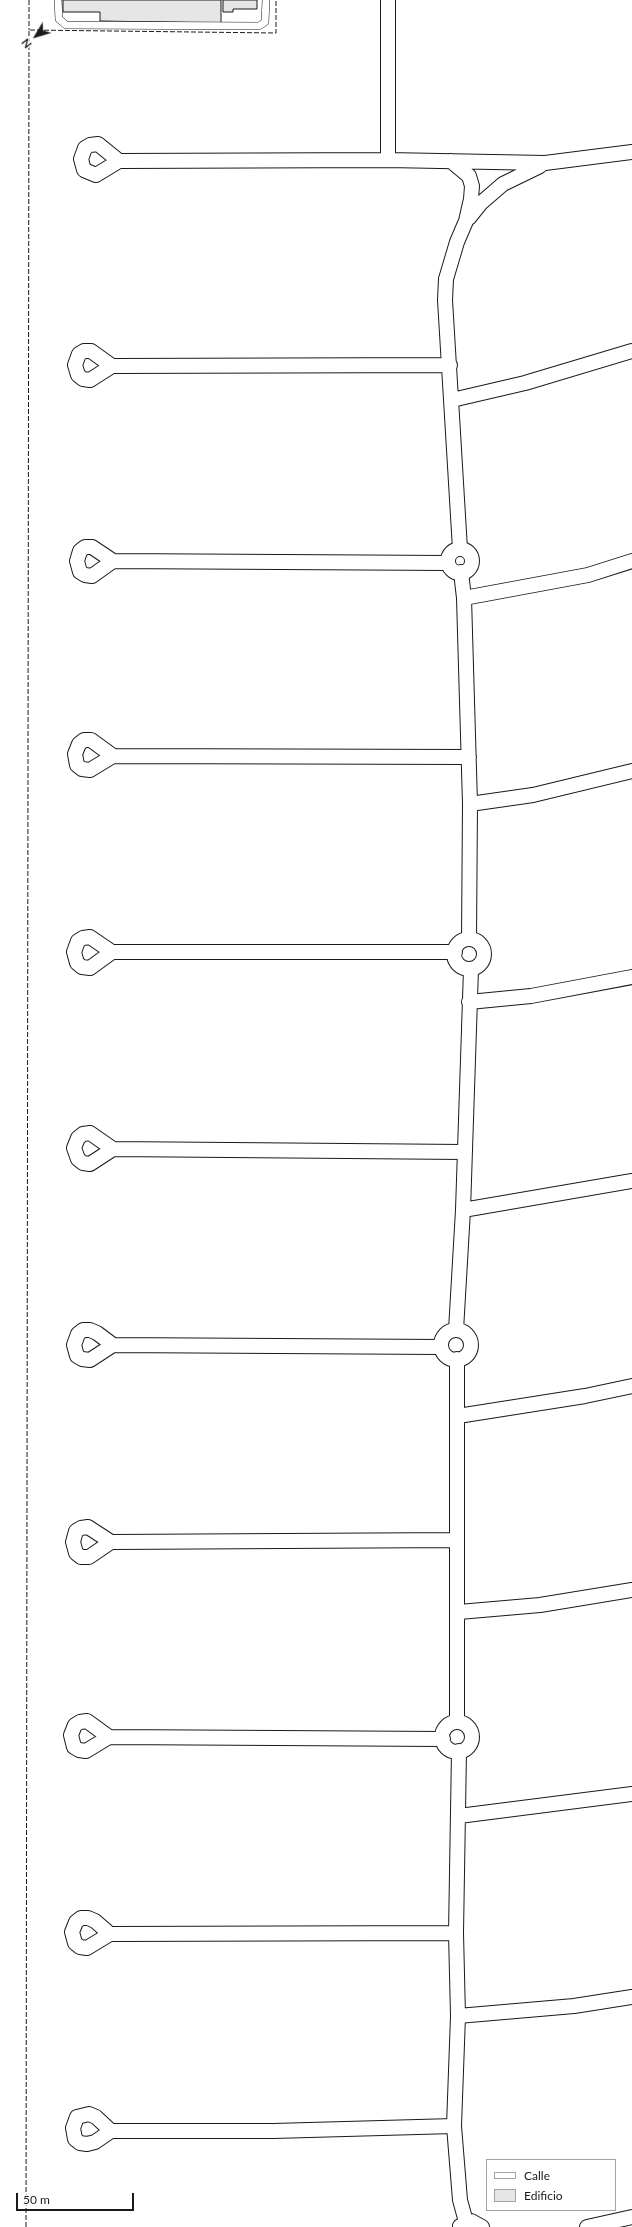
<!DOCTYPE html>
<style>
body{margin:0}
#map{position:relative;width:632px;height:2227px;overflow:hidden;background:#fff;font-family:Lato,sans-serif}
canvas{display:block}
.legend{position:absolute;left:486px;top:2159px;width:130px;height:52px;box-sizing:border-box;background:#fff;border:1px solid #a3a3a3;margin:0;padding:5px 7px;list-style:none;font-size:12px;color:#1a1a1a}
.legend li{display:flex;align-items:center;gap:8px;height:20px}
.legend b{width:20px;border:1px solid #a3a3a3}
.north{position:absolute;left:16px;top:16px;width:40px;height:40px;-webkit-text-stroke:3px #fff;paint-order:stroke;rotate:232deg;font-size:11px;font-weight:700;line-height:16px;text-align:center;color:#1a1a1a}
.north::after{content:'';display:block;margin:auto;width:14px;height:18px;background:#1a1a1a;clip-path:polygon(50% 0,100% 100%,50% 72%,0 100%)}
.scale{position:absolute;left:16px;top:2193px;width:118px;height:18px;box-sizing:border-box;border:2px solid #1a1a1a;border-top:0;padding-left:5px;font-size:12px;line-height:14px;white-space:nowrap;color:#1a1a1a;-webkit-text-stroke:3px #fff;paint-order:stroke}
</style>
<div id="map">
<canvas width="632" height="2227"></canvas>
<ul class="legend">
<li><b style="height:5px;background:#fff"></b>Calle</li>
<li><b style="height:11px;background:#e6e6e6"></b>Edificio</li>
</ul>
<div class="north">N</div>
<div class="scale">50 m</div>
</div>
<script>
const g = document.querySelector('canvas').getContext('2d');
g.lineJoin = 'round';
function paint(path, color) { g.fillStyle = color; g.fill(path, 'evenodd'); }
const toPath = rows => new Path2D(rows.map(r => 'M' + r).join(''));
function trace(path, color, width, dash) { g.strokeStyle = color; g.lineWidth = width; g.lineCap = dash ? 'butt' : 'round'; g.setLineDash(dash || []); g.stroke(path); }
const building = toPath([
 [63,0,221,0,221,23,100,21,100,12,63,12,63,0],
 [223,0,257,0,257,9,233,9,233,12,223,12,223,0]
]);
paint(building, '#e6e6e6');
trace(building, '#1a1a1a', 1);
const lane = toPath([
 [58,0,59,19,66,25,259,26,265,22,266,0]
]);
const street = toPath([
 [388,0,388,160],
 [119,161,98,144,90,145,85,148,81,159,84,170,96,175,119,161,388,160,545,163,632,152],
 [451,161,469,176,472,186,471,199,466,221,457,242,446,279,445,300,460,549],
 [469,218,481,203,503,184,540,166],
 [112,366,91,351,84,351,79,354,75,365,78,375,83,379,90,380,112,366,450,365],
 [452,400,525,383,632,351],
 '448 561a12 12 0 1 1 24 0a12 12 0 1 1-24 0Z',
 [113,561,92,576,85,575,80,572,77,561,80,551,85,547,92,547,113,561,448,563],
 [461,572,464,598,470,804,469,939],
 [464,598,588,575,632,561],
 [113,756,91,740,84,740,79,744,75,754,77,765,82,769,90,770,113,756,469,757],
 [470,804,533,795,632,771],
 '454 954a15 15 0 1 1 30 0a15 15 0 1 1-30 0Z',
 [112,952,90,968,82,967,77,963,74,952,78,941,83,938,90,937,112,952,455,952],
 [469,1002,531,996,632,977],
 [113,1149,90,1164,83,1163,78,1159,74,1148,78,1138,83,1134,90,1133,113,1149,464,1152],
 [463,1210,632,1181],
 [456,1330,463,1210,471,969],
 '441 1345a15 15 0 1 1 30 0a15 15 0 1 1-30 0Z',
 [113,1345,97,1333,90,1330,83,1330,78,1334,74,1345,77,1356,82,1359,90,1360,113,1345,441,1347],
 [457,1359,457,1722],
 [458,1416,585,1396,632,1386],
 [111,1542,89,1557,81,1557,76,1553,73,1542,76,1531,81,1528,88,1527,111,1542,457,1540],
 [459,1612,540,1605,632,1590],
 '442 1737a15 15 0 1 1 30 0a15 15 0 1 1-30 0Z',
 [109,1737,87,1721,80,1722,75,1725,71,1735,74,1747,79,1750,86,1751,109,1737,443,1739],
 [459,1751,456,1933,458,2016,454,2126,460,2200,466,2222],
 [459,1816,632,1794],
 [110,1934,95,1921,88,1918,81,1918,76,1922,72,1932,75,1943,80,1947,87,1948,110,1934,456,1933],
 [458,2016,574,2006,632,1997],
 [111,2131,96,2117,89,2114,77,2117,73,2128,75,2139,80,2143,87,2144,95,2142,111,2131,273,2131,454,2126],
 [460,2226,471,2221,482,2227],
 [587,2227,632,2217]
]);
trace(lane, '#1a1a1a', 8);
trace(street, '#1a1a1a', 16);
trace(lane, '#fff', 7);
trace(street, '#fff', 14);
trace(toPath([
 [29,0,29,30],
 [26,2227,29,30,276,33,276,0]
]), '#1a1a1a', 1, [5, 2]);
</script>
